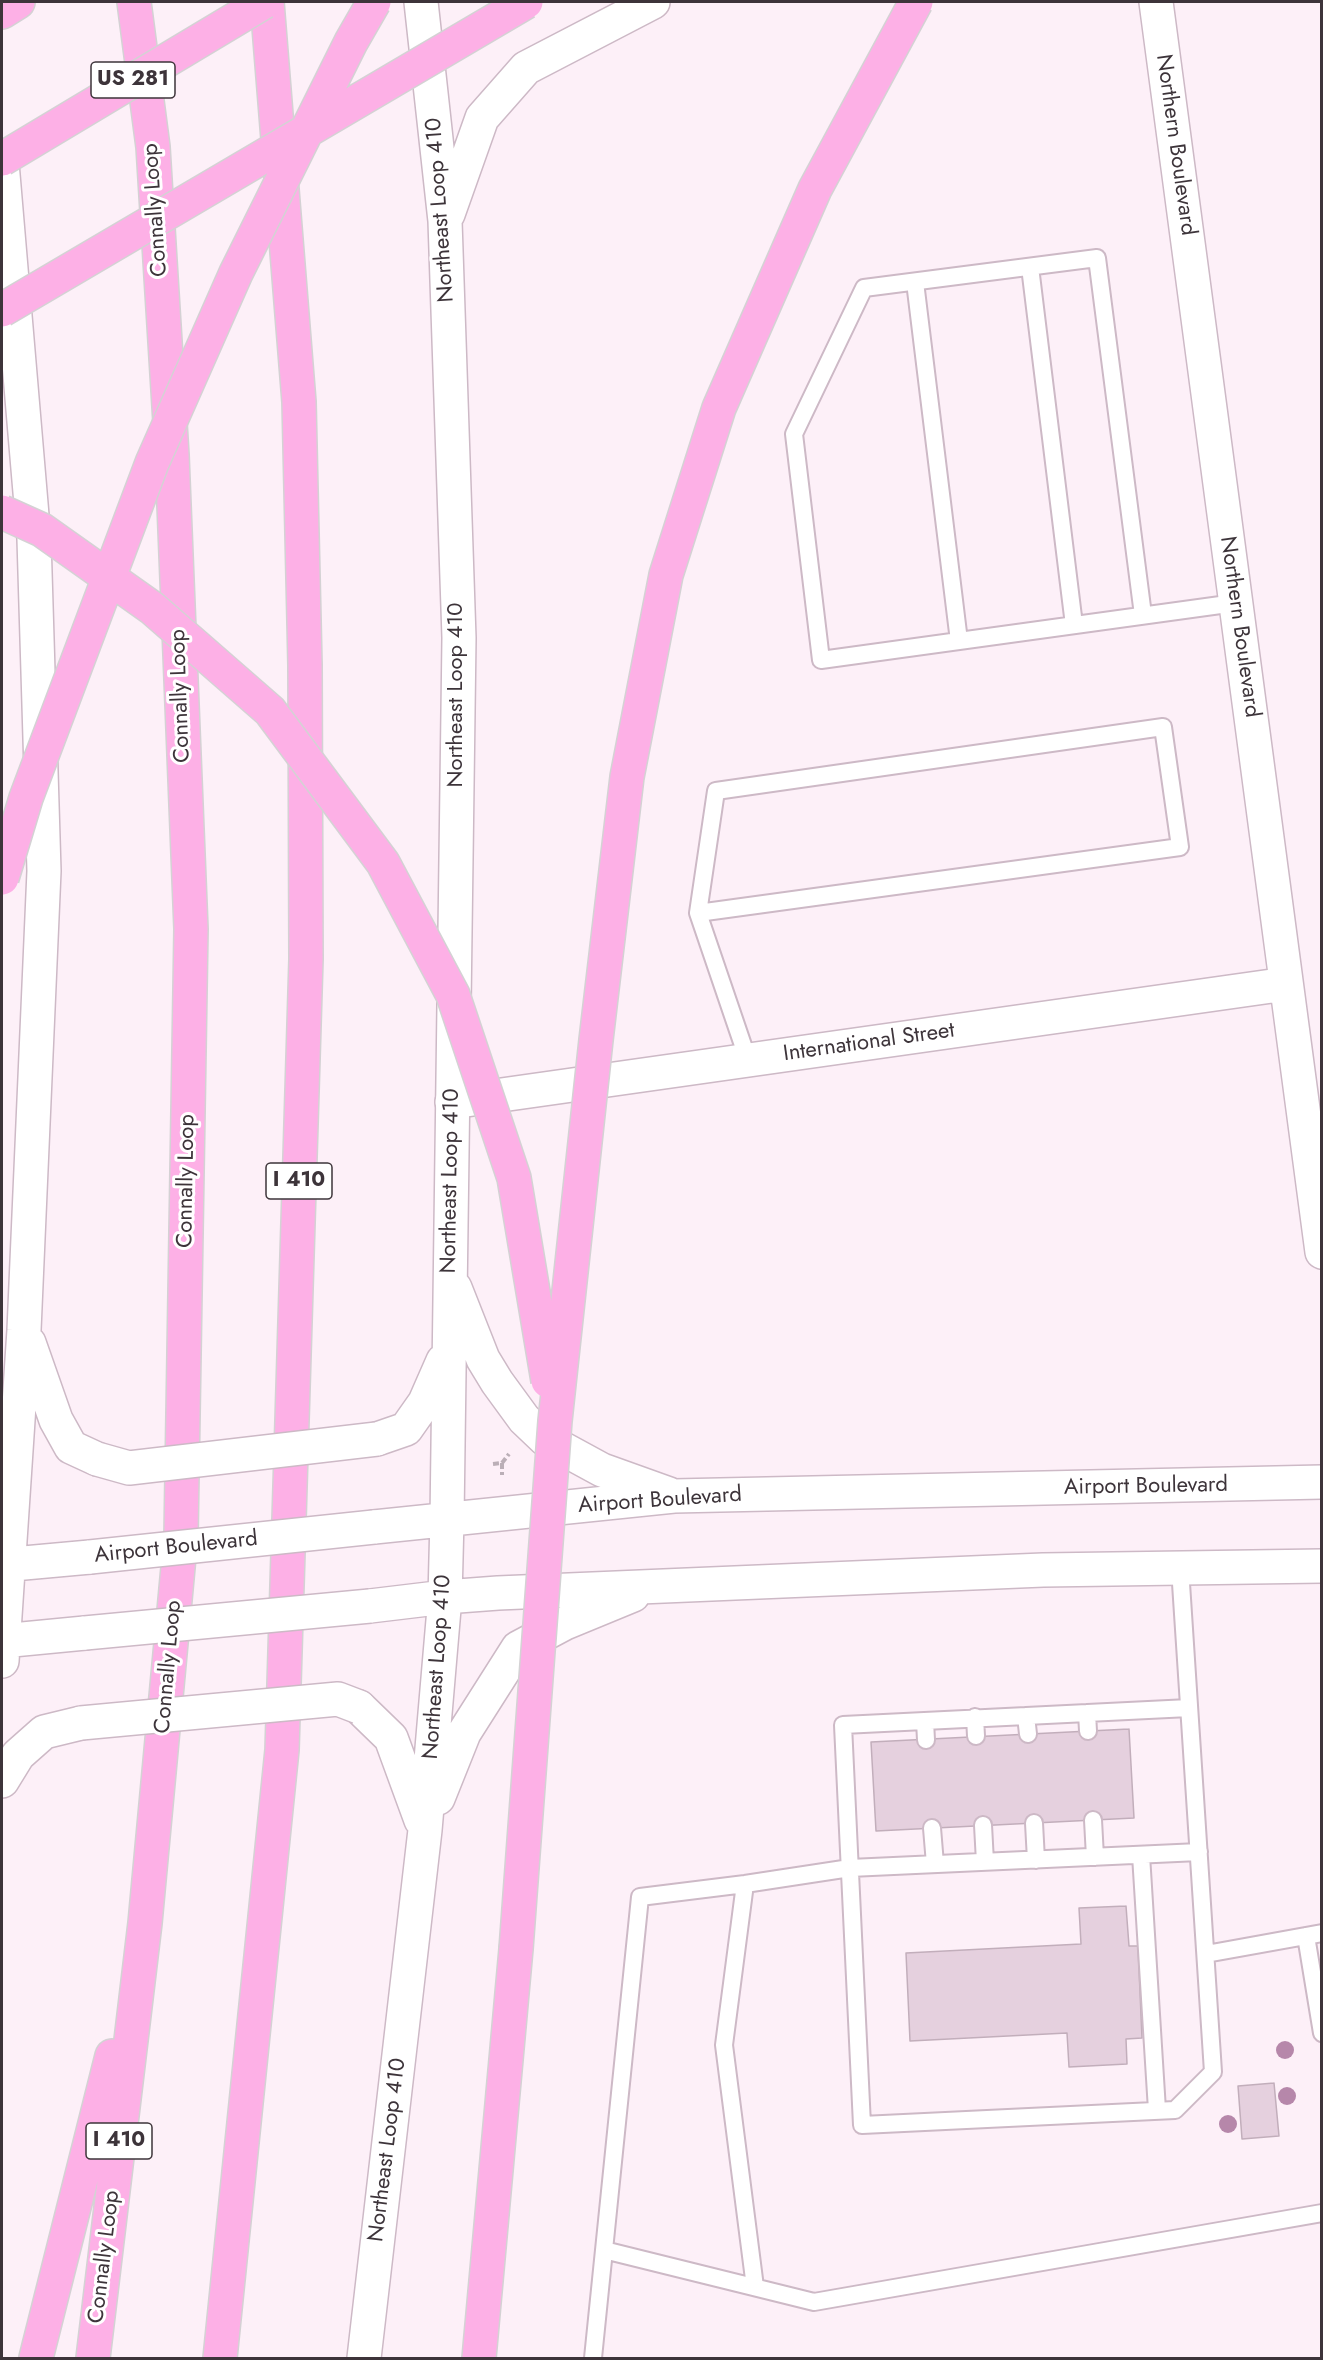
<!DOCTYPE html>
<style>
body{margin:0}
#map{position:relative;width:1323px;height:2360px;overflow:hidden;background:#fdf0f8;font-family:Jost,sans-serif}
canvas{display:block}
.frame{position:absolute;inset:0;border:3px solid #3d343a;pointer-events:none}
</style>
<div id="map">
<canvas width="1323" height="2360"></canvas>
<div class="frame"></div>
</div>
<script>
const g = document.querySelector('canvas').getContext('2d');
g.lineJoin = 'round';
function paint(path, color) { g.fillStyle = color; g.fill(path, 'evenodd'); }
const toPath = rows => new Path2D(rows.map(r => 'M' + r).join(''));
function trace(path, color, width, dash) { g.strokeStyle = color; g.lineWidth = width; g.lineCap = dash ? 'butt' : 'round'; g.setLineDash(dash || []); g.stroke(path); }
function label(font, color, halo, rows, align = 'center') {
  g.font = font + ' Jost,sans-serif'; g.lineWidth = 6; g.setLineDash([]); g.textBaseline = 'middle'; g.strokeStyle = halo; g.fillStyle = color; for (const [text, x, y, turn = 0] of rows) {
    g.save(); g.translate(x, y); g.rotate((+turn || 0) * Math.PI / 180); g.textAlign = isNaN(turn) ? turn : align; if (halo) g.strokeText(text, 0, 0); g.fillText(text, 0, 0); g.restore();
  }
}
const building = toPath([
 [1129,1729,1134,1818,876,1831,871,1742,1129,1729],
 [1126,1906,1129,1946,1138,1946,1142,2038,1126,2039,1127,2064,1069,2067,1067,2033,910,2041,906,1953,1081,1944,1079,1908,1126,1906],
 [1274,2083,1279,2136,1242,2139,1238,2086,1274,2083]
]);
paint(building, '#e5d0de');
trace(building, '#c2aebb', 1.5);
const lane = toPath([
 [1030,267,1074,625],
 [915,282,959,641],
 [1143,615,1097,258,864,288,794,434,821,660,1235,603],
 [698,913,1180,847,1163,727,716,791,698,913,748,1060],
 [1180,1568,1213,2072,1175,2110,862,2125,843,1725,1189,1708],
 [1087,1713,1088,1731],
 [1026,1716,1028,1734],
 [975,1717,976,1736],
 [925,1721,926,1740],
 [1093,1820,1095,1857],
 [1034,1823,1036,1860],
 [983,1825,985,1862],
 [932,1828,935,1864],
 [1141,1855,1157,2110],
 [745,1884,724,2045,755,2287],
 [1306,1936,1322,2033],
 [1206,1954,1322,1933],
 [604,2250,814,2302,1322,2213],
 [593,2358,640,1897,745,1884,850,1868,1199,1852]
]);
const street = toPath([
 [1156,2,1322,1252],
 [452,1102,1286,984]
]);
const secondary = toPath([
 [2,163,34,539,44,871,24,1330,2,1661],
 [448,214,482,118,526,68,653,2],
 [455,1288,483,1359,497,1382,524,1419,545,1439,602,1470,669,1494],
 [29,1343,56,1420,71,1447,97,1459],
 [377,1439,406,1429,425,1402,443,1361],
 [374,1527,674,1496,1322,1482],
 [2,1565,90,1557],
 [370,1606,445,1597,498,1593,1043,1570,1322,1566],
 [2,1641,85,1633],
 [359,1707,391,1738,421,1820],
 [2,1781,18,1755,44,1732,81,1723],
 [438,1798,464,1733,518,1648,565,1623,633,1595],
 [364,2358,425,1830,445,1597,447,1519,459,638,445,221,421,2]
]);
const highway = toPath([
 [2,12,18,2],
 [36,2358,112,2056],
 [93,2358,145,1923,181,1535,191,929,172,455,153,147,134,2],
 [220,2358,282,1750,306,959,305,665,299,402,267,2],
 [479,2358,516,1949]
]);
trace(lane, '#cdb9c6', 20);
trace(street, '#cdb9c6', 36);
trace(secondary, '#cdb9c6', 36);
trace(highway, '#d4d2d4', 36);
trace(toPath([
 [502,1463,509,1454],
 [493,1464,502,1463,502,1475]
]), '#bbafb7', 4, [6, 3]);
trace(lane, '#fff', 16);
trace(street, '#fff', 33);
trace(secondary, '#fff', 33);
trace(highway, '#fdb0e6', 33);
const secondaryBridge = toPath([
 [97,1459,129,1468,377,1439],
 [90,1557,374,1527],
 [85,1633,370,1606],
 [81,1723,338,1699,359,1707]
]);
const highwayBridge = toPath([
 [2,159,264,2],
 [2,310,526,2],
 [2,512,42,530,152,608,270,711,383,863,453,995,514,1178,548,1381],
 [2,878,26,798,152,463,236,273,351,42,374,2],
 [516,1949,555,1421,596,1040,627,777,666,575,719,408,815,189,916,2]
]);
trace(secondaryBridge, '#cdb9c6', 36, []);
trace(highwayBridge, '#d4d2d4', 36, []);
trace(secondaryBridge, '#fff', 33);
trace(highwayBridge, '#fdb0e6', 33);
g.fillStyle = '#b687aa';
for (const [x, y] of [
 [1285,2050],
 [1287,2096],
 [1228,2124]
]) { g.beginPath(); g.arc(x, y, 9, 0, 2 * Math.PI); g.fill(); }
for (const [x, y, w] of [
 [133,80,84],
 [299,1181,66],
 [119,2141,66]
]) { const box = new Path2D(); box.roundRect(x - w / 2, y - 18, w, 36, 4.5); g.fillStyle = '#fff'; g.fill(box); trace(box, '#3d343a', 1.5); }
label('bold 21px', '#3d343a', null, [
 ["US 281",133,80],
 ["I 410",299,1181],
 ["I 410",119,2141]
]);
label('22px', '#3d343a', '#fff', [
 ["Northern Boulevard",1175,145,82],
 ["Connally Loop",156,210,-94],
 ["Northeast Loop 410",441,210,-94],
 ["Northern Boulevard",1239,627,82],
 ["Northeast Loop 410",457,695,-90],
 ["Connally Loop",181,696,-92],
 ["International Street",869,1043,-8],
 ["Connally Loop",187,1181,-89],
 ["Northeast Loop 410",451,1181,-89],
 ["Airport Boulevard",1146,1487,-1],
 ["Airport Boulevard",660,1501,-4],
 ["Airport Boulevard",176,1548,-6],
 ["Connally Loop",169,1667,-85],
 ["Northeast Loop 410",438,1667,-86],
 ["Northeast Loop 410",388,2150,-83],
 ["Connally Loop",105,2257,-83]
]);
</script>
